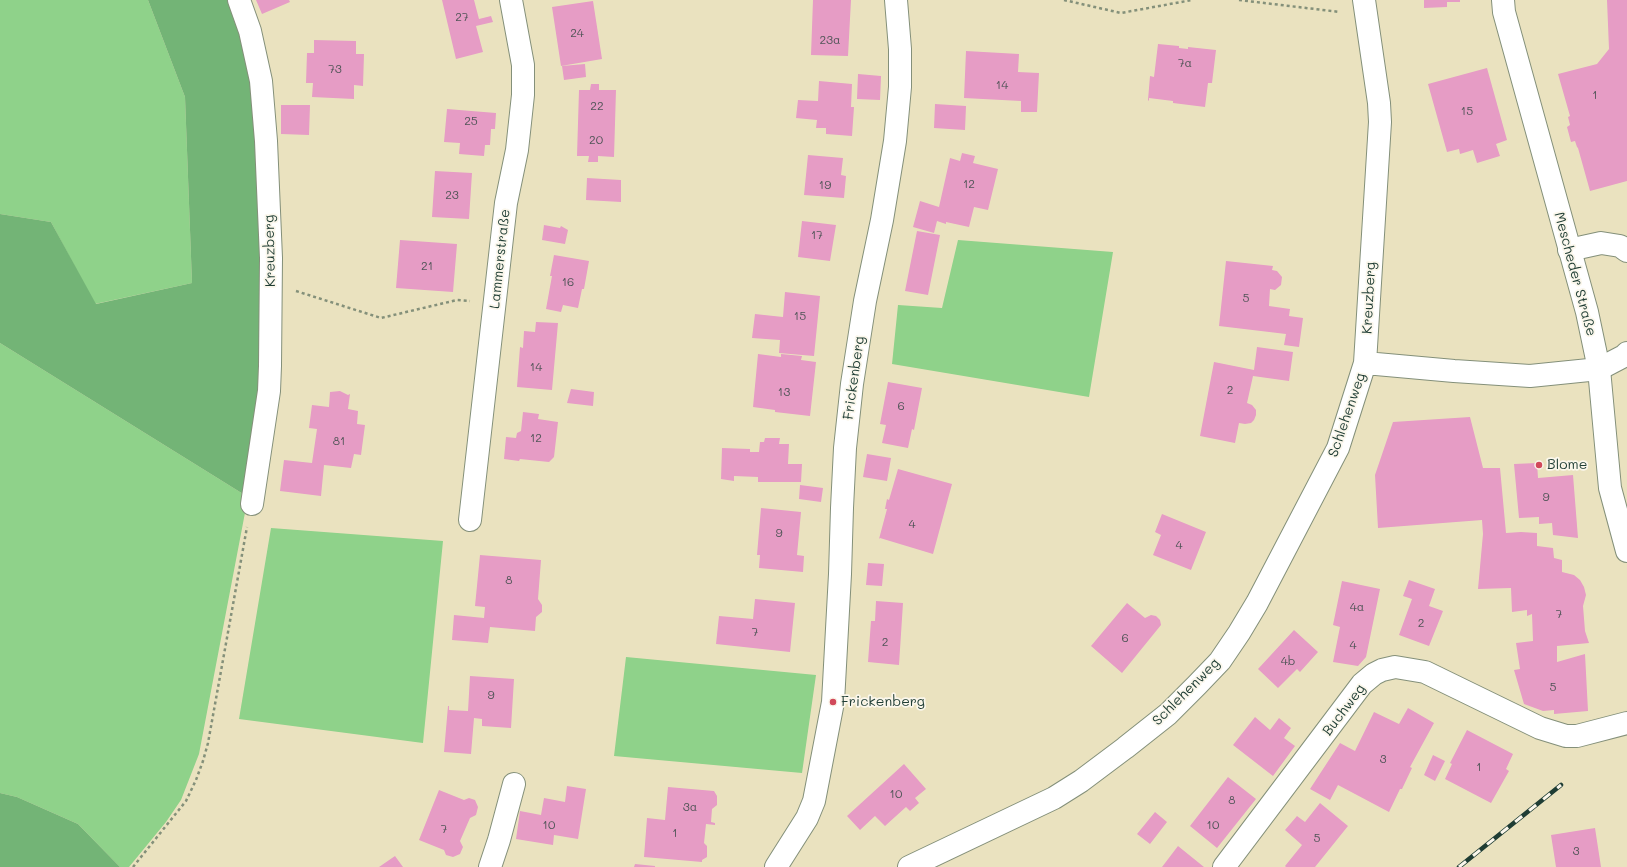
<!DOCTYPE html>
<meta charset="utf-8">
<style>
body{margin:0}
canvas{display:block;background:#eae2bf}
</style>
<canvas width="1627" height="867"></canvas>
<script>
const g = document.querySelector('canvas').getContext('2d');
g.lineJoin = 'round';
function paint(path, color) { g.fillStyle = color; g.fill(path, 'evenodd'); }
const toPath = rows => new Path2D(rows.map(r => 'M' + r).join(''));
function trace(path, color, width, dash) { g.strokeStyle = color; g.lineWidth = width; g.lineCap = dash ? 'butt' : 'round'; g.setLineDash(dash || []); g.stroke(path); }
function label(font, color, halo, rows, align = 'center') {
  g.font = font + ' Mali,sans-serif'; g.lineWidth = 3.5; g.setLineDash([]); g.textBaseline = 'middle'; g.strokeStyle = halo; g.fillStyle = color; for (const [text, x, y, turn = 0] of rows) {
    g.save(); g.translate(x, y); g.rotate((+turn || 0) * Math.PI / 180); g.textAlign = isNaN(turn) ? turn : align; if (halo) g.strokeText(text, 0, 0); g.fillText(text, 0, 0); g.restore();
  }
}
paint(toPath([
 [0,0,148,0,185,97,192,283,95,304,51,222,0,214],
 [958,240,1113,252,1089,397,892,364,898,305,942,308],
 [0,343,248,497,199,754,181,800,166,822,129,867,120,867,78,824,17,797,0,793],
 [271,528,443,541,423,743,239,719],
 [626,657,816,675,802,773,614,756]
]), '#8fd28a');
paint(toPath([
 [148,0,230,0,252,58,265,162,264,397,248,497,0,343,0,214,51,222,96,304,192,283,185,97],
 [0,793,17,797,78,824,120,867,0,867]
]), '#73b476');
paint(toPath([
 [256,0,289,0,290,2,262,14],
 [442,0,474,0,479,19,491,16,493,22,476,26,483,52,456,59],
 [813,0,851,0,848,56,811,55],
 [1424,0,1460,0,1460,2,1447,2,1447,7,1424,8],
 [1607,0,1627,0,1627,181,1590,191,1578,148,1577,147,1575,141,1571,142,1567,127,1570,125,1568,117,1570,116,1558,74,1597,64,1609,49],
 [593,1,602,59,561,66,552,7],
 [314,40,356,41,356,54,364,54,363,86,354,85,354,99,312,97,313,83,306,83,307,53,314,53],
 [1158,44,1179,46,1179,48,1188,49,1188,47,1216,50,1212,83,1208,83,1205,107,1173,103,1173,101,1149,98,1149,101,1148,100,1150,76,1154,77],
 [966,51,1019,54,1018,72,1039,73,1037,112,1021,112,1021,101,964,98],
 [585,64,586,77,564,80,562,66],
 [1487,68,1507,140,1496,144,1500,156,1477,163,1473,150,1460,154,1459,149,1447,152,1428,84],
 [858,74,881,76,880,100,857,99],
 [819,81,852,84,851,107,854,107,852,136,826,134,826,128,816,128,817,120,796,118,798,100,818,101],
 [591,84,599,84,599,90,616,90,614,157,598,156,598,162,588,162,589,156,577,156,579,90,590,90],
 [935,104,966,106,965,130,934,128],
 [281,105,310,105,309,135,281,134],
 [447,109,496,113,495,129,491,129,490,145,485,145,484,156,459,154,460,143,444,142],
 [962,153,975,156,973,163,998,169,988,210,974,207,969,227,946,222,946,224,937,221,934,233,913,227,920,201,939,207,950,158,960,161],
 [808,155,843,158,841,175,846,176,844,198,804,195],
 [435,171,472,173,469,219,432,217],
 [587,178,621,180,621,202,586,200],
 [802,221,836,225,830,261,798,257],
 [544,225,560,228,561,226,568,230,565,244,542,240],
 [917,231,940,235,928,295,905,291],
 [400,240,457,244,453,292,396,288],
 [554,255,589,261,584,289,582,289,578,308,563,305,561,312,546,309,552,276,550,276],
 [1226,261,1273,266,1272,270,1277,271,1282,277,1281,285,1275,290,1270,289,1269,306,1290,309,1289,316,1303,318,1299,347,1284,345,1286,334,1219,326],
 [785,292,820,296,814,356,779,353,780,340,752,338,755,314,783,317],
 [536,322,558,323,552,390,517,387,520,347,523,348,524,331,535,332],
 [1257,347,1293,352,1289,381,1253,376,1247,403,1252,405,1256,410,1256,415,1254,420,1251,423,1245,424,1239,423,1235,443,1200,436,1214,362,1254,370],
 [758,354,781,357,781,354,802,356,801,360,816,362,810,416,775,412,775,410,753,407],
 [888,382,922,388,914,430,912,429,908,448,882,443,886,425,880,424],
 [571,389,594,392,593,406,567,403],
 [340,391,348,395,350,394,348,409,358,411,357,424,365,425,361,455,354,454,351,468,324,465,321,496,280,491,284,460,312,463,317,429,309,428,312,405,329,407,330,392],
 [523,412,539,414,538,419,558,422,554,457,549,462,520,459,519,461,504,459,506,437,516,438,517,433,521,431],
 [1470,417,1483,468,1500,468,1506,533,1521,532,1537,533,1537,546,1553,548,1554,558,1562,560,1562,572,1574,575,1580,580,1584,587,1586,595,1583,606,1585,631,1589,643,1557,646,1557,662,1585,654,1588,711,1554,714,1554,710,1543,711,1524,704,1514,670,1520,669,1516,643,1533,641,1532,614,1527,616,1527,610,1512,612,1511,588,1478,589,1483,534,1482,520,1378,528,1375,475,1393,422],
 [765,438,780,438,779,444,789,444,788,464,802,464,801,482,758,482,758,477,734,476,734,481,721,479,722,448,750,449,750,452,759,452,760,442,764,442],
 [867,454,891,458,887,481,863,477],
 [1537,463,1538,478,1573,475,1578,538,1553,535,1552,523,1539,524,1539,517,1519,518,1514,464],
 [898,469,952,484,933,554,880,538,879,539,887,509,885,509,887,499,889,500],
 [800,485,823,488,821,502,799,499],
 [761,508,801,512,797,555,804,556,803,572,759,568,760,555,757,555],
 [1162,514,1206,532,1191,570,1153,555,1161,535,1155,532],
 [480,555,541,560,538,599,542,605,542,612,536,617,535,631,490,627,488,643,452,640,454,615,484,618,485,607,475,606],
 [868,563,884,564,882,586,866,585],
 [1409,580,1435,589,1429,606,1443,611,1429,646,1399,635,1412,599,1403,596],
 [1342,581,1380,589,1366,657,1358,666,1333,662,1340,627,1333,625],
 [755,599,795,603,790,652,716,644,719,616,753,619],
 [876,601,903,603,899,665,868,662,871,621,875,621],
 [1127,603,1145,618,1151,615,1156,616,1160,620,1161,625,1122,673,1091,646],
 [1294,630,1318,652,1300,672,1297,669,1278,688,1258,669],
 [470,676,514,679,511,728,482,726,482,719,474,718,471,754,444,752,448,706,449,706,449,710,468,711],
 [1408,708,1434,723,1410,767,1412,768,1402,789,1400,789,1389,812,1338,785,1330,800,1310,789,1340,743,1355,751,1374,712,1399,724],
 [1255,717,1270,730,1279,718,1291,728,1284,738,1295,746,1273,776,1233,745],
 [1467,730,1513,754,1506,769,1509,771,1491,803,1445,779,1452,764,1450,763],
 [1433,755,1445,761,1435,781,1424,775],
 [904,764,926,789,915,798,919,803,910,811,906,807,885,826,875,816,860,830,847,816],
 [1228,777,1256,799,1217,848,1190,826],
 [567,786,586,789,578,839,554,835,553,845,516,839,520,811,541,815,544,798,565,802],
 [668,787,714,791,717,796,717,805,712,809,711,822,715,823,715,825,706,824,704,843,707,846,707,857,702,860,702,862,644,857,647,818,665,820],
 [439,790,464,800,469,798,475,800,478,807,476,815,470,818,460,841,463,847,460,854,453,857,446,855,444,850,419,840],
 [1320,803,1348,826,1315,867,1286,867,1285,866,1302,845,1285,830,1297,816,1305,822],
 [1155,812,1167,822,1150,844,1137,834],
 [1595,828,1601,867,1556,867,1551,835],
 [1178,846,1204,867,1162,867],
 [395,856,403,867,379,867],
 [635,864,655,866,655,867,634,867]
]), '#e69cc5');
const minor = toPath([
 [239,0,250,31,261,81,266,141,271,258,270,366,269,391,252,504],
 [1569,250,1601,243,1620,246,1627,251],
 [1365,363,1454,371,1530,376,1599,369,1624,356,1627,353],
 [470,520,502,238,506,203,517,150,523,95,523,65,511,0],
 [490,867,499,840,514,784],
 [776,867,807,818,814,801,833,702,840,574,842,508,845,448,852,384,865,301,882,220,895,141,900,87,900,49,896,0],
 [909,867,1054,798,1081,781,1125,748,1168,714,1197,685,1220,661,1239,633,1257,603,1338,448,1365,363,1380,122,1379,103,1364,0],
 [1224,867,1362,684,1374,674,1382,670,1395,667,1425,672,1540,728,1566,736,1577,736,1627,723]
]);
const major = toPath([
 [1503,0,1504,12,1587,312,1599,369,1610,488,1627,551]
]);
trace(minor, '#84907a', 24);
trace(major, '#84907a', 24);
trace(toPath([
 [1064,0,1121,13,1192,0],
 [1239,0,1340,12],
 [296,291,381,318,457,300,470,301],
 [133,867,186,801,196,780,203,761,208,743,247,527]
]), '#84907a', 2.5, [3, 3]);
trace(minor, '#fff', 22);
trace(major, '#fff', 22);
const rail = toPath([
 [1459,867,1561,785]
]);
trace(rail, '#1f3d34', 4.5);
trace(rail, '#fbf7ec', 3, [9]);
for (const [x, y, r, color] of [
 [1539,465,4,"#d1495b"],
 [833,702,4,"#d1495b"]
]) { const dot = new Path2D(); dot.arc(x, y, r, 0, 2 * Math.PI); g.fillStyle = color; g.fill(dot); trace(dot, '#fbf7ec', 1.5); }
label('12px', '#515558', null, [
 ["27",462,17],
 ["24",577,33],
 ["23a",830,40],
 ["7a",1185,63],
 ["73",335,69],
 ["14",1002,85],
 ["1",1595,95],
 ["22",597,106],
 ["15",1467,111],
 ["25",471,121],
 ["20",596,140],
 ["12",969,184],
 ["19",825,185],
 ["23",452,195],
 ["17",817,235],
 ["21",427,266],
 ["16",568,282],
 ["5",1246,298],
 ["15",800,316],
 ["14",536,367],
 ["2",1230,390],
 ["13",784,392],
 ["6",901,406],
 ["12",536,438],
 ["81",339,441],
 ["9",1546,497],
 ["4",912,524],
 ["9",779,533],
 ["4",1179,545],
 ["8",509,580],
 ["4a",1357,607],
 ["7",1559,614],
 ["2",1421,623],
 ["7",755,632],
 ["6",1125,638],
 ["2",885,642],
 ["4",1353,645],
 ["4b",1288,661],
 ["5",1553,687],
 ["9",491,695],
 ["3",1383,759],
 ["1",1479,767],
 ["10",896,794],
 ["8",1232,800],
 ["3a",690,807],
 ["10",549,825],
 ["10",1213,825],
 ["7",444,829],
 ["1",675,833],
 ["5",1317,838],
 ["3",1576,851]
]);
label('14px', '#1f3d34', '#fbf7ec', [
 ["Kreuzberg",270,251,-91],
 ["Lammerstraße",500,259,-84],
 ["Mescheder Straße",1575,274,75],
 ["Kreuzberg",1369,298,-87],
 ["Frickenberg",854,378,-82],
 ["Schlehenweg",1347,415,-71],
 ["Schlehenweg",1186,692,-45],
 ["Buchweg",1344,710,-53]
]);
label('14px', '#1f3d34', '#fbf7ec', [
 ["Blome",1547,465],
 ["Frickenberg",841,702]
], 'left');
</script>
